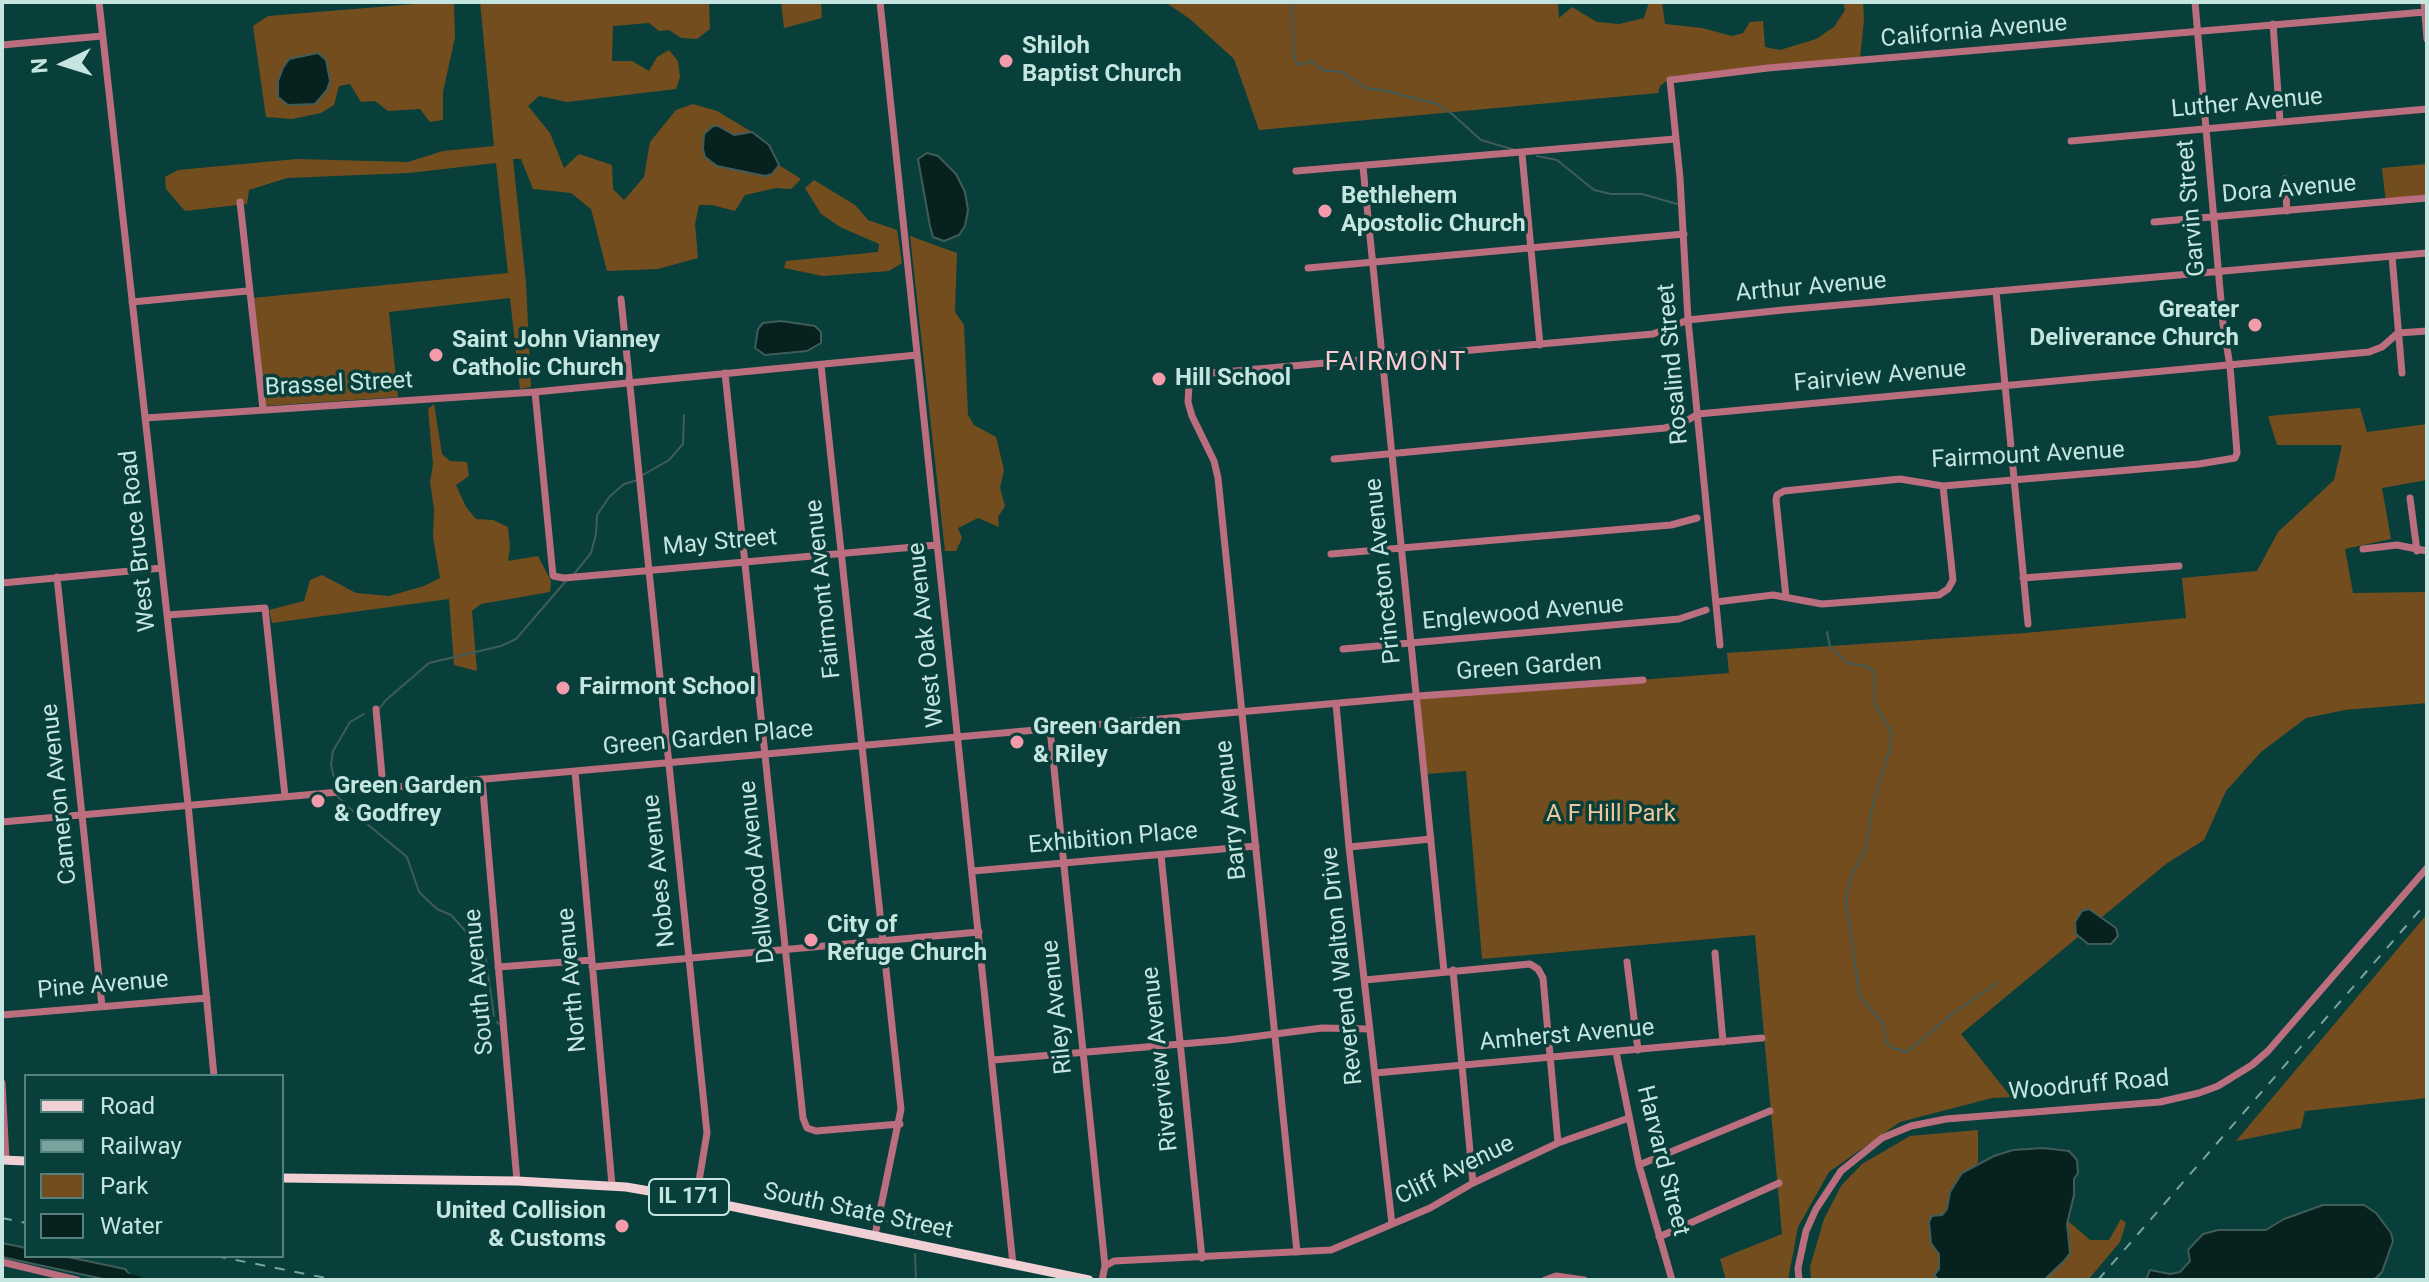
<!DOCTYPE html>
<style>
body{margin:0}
#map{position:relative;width:2429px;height:1282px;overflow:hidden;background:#083f3b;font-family:Roboto,sans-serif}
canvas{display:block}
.frame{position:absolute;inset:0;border:4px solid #c5e5e0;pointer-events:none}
.legend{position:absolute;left:24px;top:1074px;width:260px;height:184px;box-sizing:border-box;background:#083f3b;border:2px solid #54817d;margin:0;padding:10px 14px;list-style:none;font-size:24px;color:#c5e5e0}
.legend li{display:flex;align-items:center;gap:16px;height:40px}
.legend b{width:40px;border:2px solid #54817d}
.north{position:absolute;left:24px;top:24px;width:80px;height:80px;-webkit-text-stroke:6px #083f3b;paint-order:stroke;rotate:266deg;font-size:22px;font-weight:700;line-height:32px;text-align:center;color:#c5e5e0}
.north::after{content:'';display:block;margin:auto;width:28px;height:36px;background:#c5e5e0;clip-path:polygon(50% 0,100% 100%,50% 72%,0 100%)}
</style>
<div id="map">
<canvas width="2429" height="1282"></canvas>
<div class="frame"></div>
<ul class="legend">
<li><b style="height:10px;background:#f0d0d5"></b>Road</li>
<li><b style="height:10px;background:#7aa39f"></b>Railway</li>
<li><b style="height:22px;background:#744d1f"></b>Park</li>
<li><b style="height:22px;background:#07211f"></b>Water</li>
</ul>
<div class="north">N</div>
</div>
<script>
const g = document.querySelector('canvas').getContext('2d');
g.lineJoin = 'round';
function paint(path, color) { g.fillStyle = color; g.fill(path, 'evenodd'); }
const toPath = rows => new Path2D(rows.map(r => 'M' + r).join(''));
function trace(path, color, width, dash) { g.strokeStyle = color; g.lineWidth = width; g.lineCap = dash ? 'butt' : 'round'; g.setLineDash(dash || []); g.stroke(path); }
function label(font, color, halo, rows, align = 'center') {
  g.font = font + ' Roboto,sans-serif'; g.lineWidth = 7; g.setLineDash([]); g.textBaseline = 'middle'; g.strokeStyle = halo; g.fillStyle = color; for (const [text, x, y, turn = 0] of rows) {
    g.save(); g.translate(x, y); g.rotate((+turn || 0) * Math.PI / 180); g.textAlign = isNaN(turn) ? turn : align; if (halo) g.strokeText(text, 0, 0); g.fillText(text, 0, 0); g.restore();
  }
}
paint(toPath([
 [440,2,454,2,455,37,443,92,443,120,430,122,420,109,388,111,375,101,361,102,350,84,339,86,334,105,321,113,292,119,266,117,253,26,268,16],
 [480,2,709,2,710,29,697,39,681,38,669,30,659,31,649,23,613,26,612,61,632,61,649,71,657,57,669,50,678,61,680,77,676,89,567,102,539,96,528,106,550,133,564,168,579,154,612,165,613,189,624,200,644,177,650,142,676,110,693,104,717,111,752,132,734,135,718,126,705,156,717,166,765,176,772,174,779,165,801,179,791,189,776,188,745,195,735,211,712,205,699,205,695,224,698,258,658,269,607,271,591,209,571,193,533,189,521,159,513,159,526,283,531,387,520,389,510,298,389,312,398,397,264,406,252,298,508,273,496,163,409,173,287,178,249,190,247,204,185,211,166,189,165,177,178,170,297,159,408,162,443,151,494,146],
 [781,2,821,2,822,18,784,28],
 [1165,2,1558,2,1559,18,1572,7,1597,22,1619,24,1644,18,1649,2,1662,2,1665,24,1702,28,1732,36,1743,33,1750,22,1763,21,1765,47,1780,50,1816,39,1834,27,1845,10,1843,2,1863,2,1864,19,1860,59,1673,76,1660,86,1658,93,1259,130,1234,59,1190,19],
 [2427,164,2427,200,2386,204,2382,168],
 [814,180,855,205,868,220,897,230,902,263,889,271,823,276,784,268,786,261,878,252,879,244,840,227,821,214,805,188],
 [910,236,957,253,955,312,964,325,968,415,974,425,996,437,1004,470,1000,488,1005,506,998,517,999,527,978,518,958,528,962,538,956,551,945,551],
 [434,404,442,454,450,461,467,462,469,476,456,485,466,507,476,519,493,520,508,527,510,547,508,561,538,556,551,581,550,592,481,604,472,611,477,671,454,665,449,599,272,623,269,610,304,601,310,580,322,575,356,593,389,596,424,586,440,578,433,537,434,509,430,482,433,464,428,409],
 [2360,408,2367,432,2427,424,2427,480,2382,488,2391,539,2345,549,2353,593,2427,592,2427,703,2345,710,2306,718,2261,752,2226,791,2204,840,2166,864,1961,1034,2011,1097,1992,1098,1900,1122,1829,1172,1798,1227,1788,1280,1726,1280,1720,1259,1782,1234,1755,935,1482,959,1466,771,1426,774,1419,697,1729,673,1727,653,2025,633,2186,618,2182,578,2257,571,2278,532,2334,480,2342,445,2277,445,2268,416],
 [2427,914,2427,1098,2305,1111,2301,1128,2236,1141],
 [1978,1130,1978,1163,1962,1173,1950,1192,1947,1209,1942,1215,1937,1216,1939,1269,1935,1275,1939,1280,1811,1280,1810,1267,1824,1219,1841,1186,1862,1164,1910,1136],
 [2121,1219,2126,1223,2120,1242,2088,1280,2044,1280,2064,1261,2070,1243,2067,1220,2090,1240,2109,1240]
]), '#744d1f');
const water = toPath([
 [318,53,326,60,330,81,327,90,315,104,288,105,278,97,278,81,283,68,289,59,318,53],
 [713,126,718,126,734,135,752,132,769,145,779,165,772,174,765,176,717,166,705,157,703,149,704,134,713,126],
 [927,153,938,156,956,174,965,192,968,210,965,226,959,235,944,241,933,237,930,226,918,159,927,153],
 [781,321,815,326,821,332,821,343,807,351,765,355,755,348,758,329,763,323,781,321],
 [2089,909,2116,928,2118,936,2111,944,2088,944,2076,934,2075,922,2082,911,2089,909],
 [2043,1148,2069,1151,2077,1160,2078,1173,2074,1179,2074,1195,2067,1224,2070,1253,2064,1261,2044,1280,1939,1280,1934,1275,1939,1269,1939,1254,1931,1243,1929,1222,1932,1216,1942,1215,1947,1209,1950,1192,1962,1173,1994,1156,2013,1150,2043,1148],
 [2323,1205,2364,1205,2376,1213,2391,1233,2393,1241,2382,1272,2376,1278,2372,1280,2146,1280,2150,1270,2170,1274,2180,1272,2190,1261,2188,1250,2203,1234,2218,1230,2266,1230,2284,1219,2323,1205],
 [2,1243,26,1248,26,1256,63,1256,125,1269,131,1276,127,1280,108,1280,2,1257,2,1243]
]);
paint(water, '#07211f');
trace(water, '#405c59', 2);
trace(toPath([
 [1292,2,1293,50,1296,62,1300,65,1312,61,1322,70,1342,72,1366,88,1387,91,1437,104,1451,113,1481,140,1515,150],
 [1537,156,1557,160,1594,190,1611,194,1642,194,1677,204],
 [643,475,669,460,683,444,684,415],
 [574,574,591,553,596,534,597,515,610,496,624,484,638,480],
 [1827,632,1830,647,1848,663,1866,666,1874,672,1875,705,1892,733,1890,748,1872,808,1866,848,1852,874,1847,891,1847,910,1860,997,1883,1023,1886,1043,1893,1048,1907,1052,1952,1014,1997,983],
 [380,708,386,700,429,663,501,646,516,639,565,582],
 [336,786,331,765,333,751,350,722,364,714],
 [338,797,360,818,407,857,419,892,437,909,451,915,485,953,494,1016],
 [497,1022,499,1024],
 [884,1221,911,1225,915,1229,915,1234],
 [915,1254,916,1280]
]), '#405c59', 2);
trace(toPath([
 [123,1276,140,1280]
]), '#07211f', 7);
trace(toPath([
 [99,2,188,804,214,1076],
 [880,2,1013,1264],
 [2424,2,2427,39],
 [2273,24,2280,121],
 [2,45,102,36],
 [2071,141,2427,109],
 [1522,154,1540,345],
 [1363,167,1444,971],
 [1296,171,1675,139],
 [2285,179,2287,211],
 [240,202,263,409],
 [2154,222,2427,198],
 [2392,256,2402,373],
 [1308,268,1684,234],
 [1996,291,2028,624],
 [621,299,707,1133,696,1199],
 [132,302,247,291],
 [821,365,901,1109,875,1235],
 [725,373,803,1118,807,1128,816,1131,900,1124],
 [535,392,553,576,564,578,937,545],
 [145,418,535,392,917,355],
 [1334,459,1665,428,1681,424,1698,414,2369,352,2382,347,2398,333,2427,331],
 [2410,498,2417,551],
 [2363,549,2397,545,2427,551],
 [1331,554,1671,525,1697,518],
 [57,577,102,1006],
 [2023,578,2179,566],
 [2,583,162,568],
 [1786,597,1776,500,1777,495,1784,491,1900,479,1943,486,2199,464,2235,458,2237,453,2230,366,2223,324,2195,2],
 [1716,602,1773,595,1822,604,1939,595,1948,589,1953,580,1943,486],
 [167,615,265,608,285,796],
 [1720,645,1688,320,1680,178,1670,80,1768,68,2425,12],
 [1343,649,1679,619,1706,610],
 [1336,704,1349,847,1392,1224],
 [376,709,383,787],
 [1050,729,1105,1266,1102,1280],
 [575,771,612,1185],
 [482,779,517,1181],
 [2,822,1418,696,1643,680],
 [1349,847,1431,839],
 [1161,855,1202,1258],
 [973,871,1256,846],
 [1715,953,1723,1042],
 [1627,962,1638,1050],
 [498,967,592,960],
 [592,967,979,932],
 [1453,970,1473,1183],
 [1365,980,1530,964,1538,969,1543,978,1558,1143],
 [2,1015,207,998],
 [1616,1052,1639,1165,1672,1280],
 [993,1060,1228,1040,1322,1028,1370,1029],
 [1375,1073,1762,1038],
 [2,1083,6,1160],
 [1639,1165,1770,1111],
 [1659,1237,1779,1183],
 [1297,1252,1218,478,1214,461,1192,416,1188,402,1189,386,1201,374,1653,334,1688,320,1783,310,2427,253],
 [2,1262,77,1280],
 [1105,1266,1114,1261,1331,1250,1430,1208,1473,1183,1558,1143,1629,1118],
 [1545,1280,1556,1276,1584,1280],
 [1799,1280,1798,1268,1806,1231,1816,1209,1841,1171,1882,1138,1911,1126,1946,1119,2160,1102,2199,1093,2218,1086,2252,1065,2268,1051,2427,868]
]), '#bb6e7e', 7);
trace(toPath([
 [2,1160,26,1161],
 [282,1178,517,1181,626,1187,696,1199,1089,1280]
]), '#f0d0d5', 9);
trace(toPath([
 [2,1218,26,1223],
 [216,1256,336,1280],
 [2098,1280,2427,902]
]), '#7aa39f', 2, [10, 10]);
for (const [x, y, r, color] of [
 [1006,61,8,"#f39aab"],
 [1325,211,8,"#f39aab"],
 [2255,325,8,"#f39aab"],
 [436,355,8,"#f39aab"],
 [1159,379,8,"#f39aab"],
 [563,688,8,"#f39aab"],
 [1017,742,8,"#f39aab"],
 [318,801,8,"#f39aab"],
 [811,940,8,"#f39aab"],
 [622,1226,8,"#f39aab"]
]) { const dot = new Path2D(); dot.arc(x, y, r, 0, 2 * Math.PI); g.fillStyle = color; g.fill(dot); trace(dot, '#083f3b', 3); }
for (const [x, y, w] of [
 [689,1197,80]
]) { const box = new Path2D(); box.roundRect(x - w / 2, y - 18, w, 36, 6); g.fillStyle = '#083f3b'; g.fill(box); trace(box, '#c5e5e0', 2); }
label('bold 22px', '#c5e5e0', null, [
 ["IL 171",689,1197]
]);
label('24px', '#c5e5e0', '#083f3b', [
 ["California Avenue",1974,32,-5],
 ["Luther Avenue",2247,104,-5],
 ["Dora Avenue",2289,190,-5],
 ["Garvin Street",2192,208,-95],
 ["Arthur Avenue",1811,288,-5],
 ["Rosalind Street",1674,364,-95],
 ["Fairview Avenue",1880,377,-5],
 ["Brassel Street",339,385,-3],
 ["Fairmount Avenue",2028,456,-3],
 ["West Bruce Road",139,541,-96],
 ["May Street",720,543,-5],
 ["Princeton Avenue",1384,571,-96],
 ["Fairmont Avenue",824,589,-96],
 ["Englewood Avenue",1523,614,-5],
 ["West Oak Avenue",927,635,-96],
 ["Green Garden",1529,668,-4],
 ["Green Garden Place",708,739,-5],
 ["Cameron Avenue",60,794,-96],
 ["Barry Avenue",1232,810,-96],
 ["Exhibition Place",1113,839,-5],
 ["Nobes Avenue",660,871,-96],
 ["Dellwood Avenue",758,872,-96],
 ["Reverend Walton Drive",1343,966,-96],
 ["North Avenue",573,980,-95],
 ["South Avenue",480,982,-95],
 ["Pine Avenue",103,986,-5],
 ["Riley Avenue",1058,1007,-96],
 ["Amherst Avenue",1567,1036,-5],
 ["Riverview Avenue",1161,1059,-96],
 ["Woodruff Road",2089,1086,-5],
 ["Harvard Street",1662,1161,76],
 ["Cliff Avenue",1455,1171,-26],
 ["South State Street",858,1212,12]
]);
label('bold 24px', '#c5e5e0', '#083f3b', [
 ["Shiloh",1022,47],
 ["Baptist Church",1022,75],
 ["Bethlehem",1341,197],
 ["Apostolic Church",1341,225],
 ["Greater",2239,311,"right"],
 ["Deliverance Church",2239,339,"right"],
 ["Saint John Vianney",452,341],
 ["Catholic Church",452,369],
 ["Hill School",1175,379],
 ["Fairmont School",579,688],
 ["Green Garden",1033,728],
 ["& Riley",1033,756],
 ["Green Garden",334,787],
 ["& Godfrey",334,815],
 ["City of",827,926],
 ["Refuge Church",827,954],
 ["United Collision",606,1212,"right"],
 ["& Customs",606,1240,"right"]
], 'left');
label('24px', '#f0c599', '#083f3b', [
 ["A F Hill Park",1611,815]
]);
g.letterSpacing = '2px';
label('26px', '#fdcad2', '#083f3b', [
 ["FAIRMONT",1396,363]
]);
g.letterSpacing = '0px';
</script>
